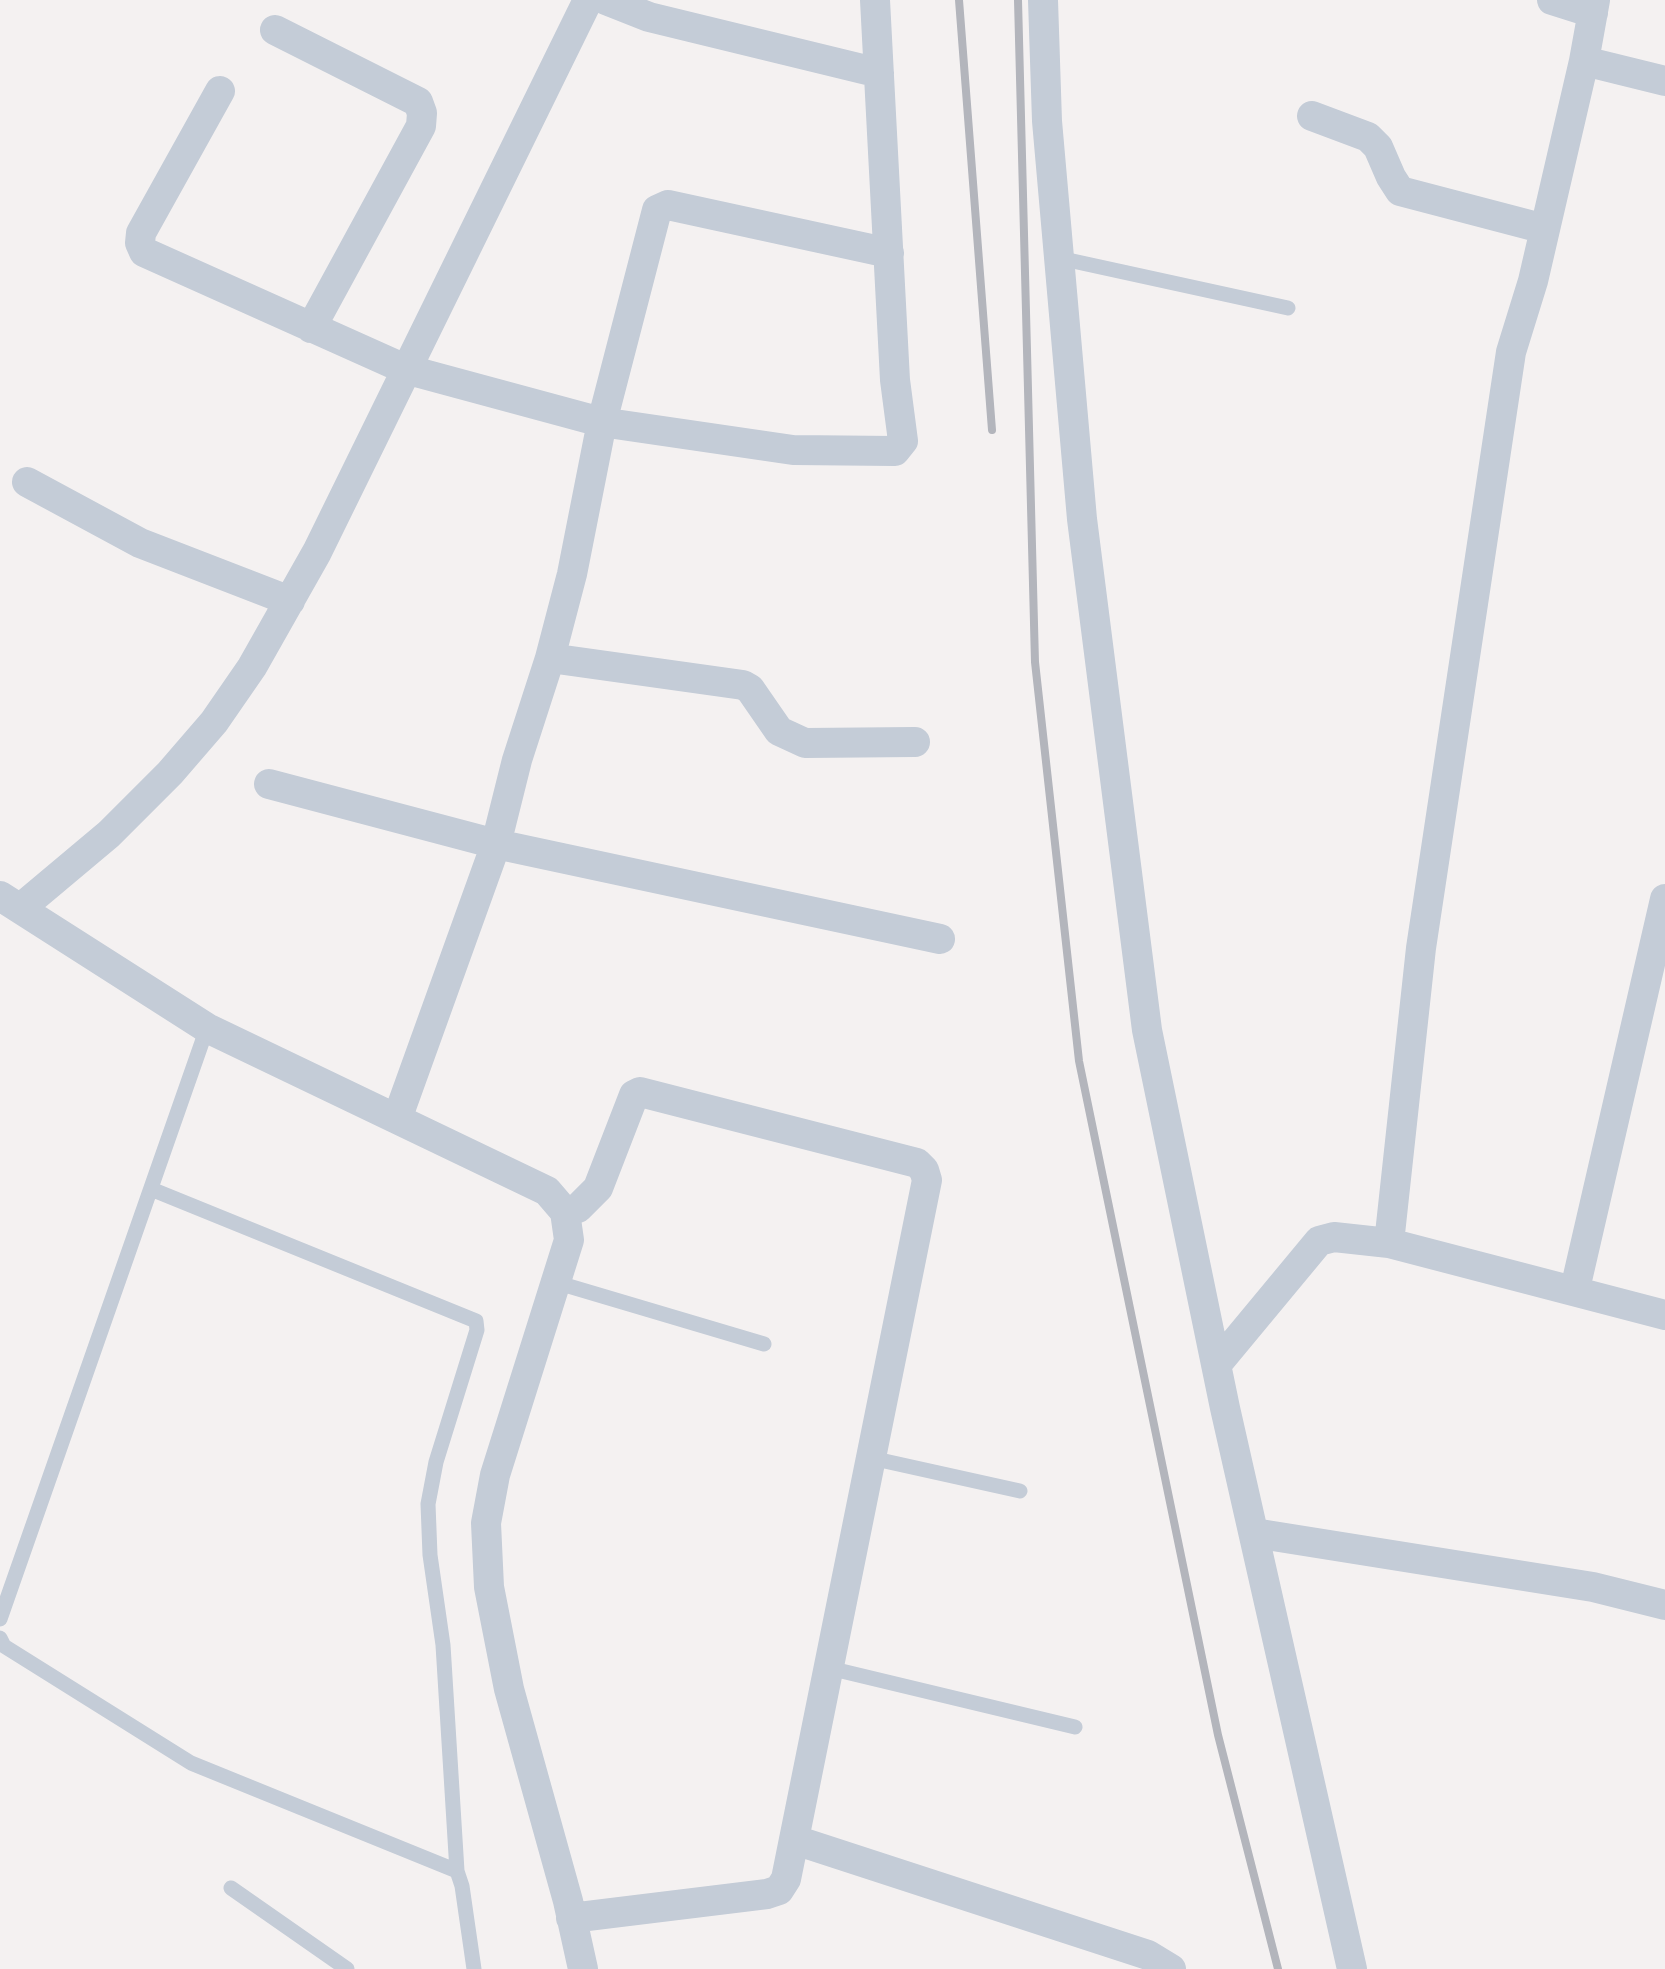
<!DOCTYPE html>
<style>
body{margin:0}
canvas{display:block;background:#f4f1f1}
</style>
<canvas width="1665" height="1969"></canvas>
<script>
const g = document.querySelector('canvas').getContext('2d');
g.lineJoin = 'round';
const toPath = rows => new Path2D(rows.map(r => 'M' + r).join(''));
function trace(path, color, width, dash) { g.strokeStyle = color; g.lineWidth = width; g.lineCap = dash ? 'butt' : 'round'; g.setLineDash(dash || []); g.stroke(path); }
trace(toPath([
 [1059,258,1288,308],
 [151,1189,476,1321,477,1330,436,1462,428,1504,430,1555,443,1645,457,1871],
 [555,1282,764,1344],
 [871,1458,1020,1491],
 [0,1619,207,1028],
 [0,1638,4,1646,191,1763,457,1871,462,1886,474,1969],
 [829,1668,1075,1727],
 [231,1888,347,1969]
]), '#c4ccd7', 15);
trace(toPath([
 [606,0,649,17,879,73],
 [1043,0,1047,121,1082,519,1147,1030,1225,1408,1352,1969],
 [1552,0,1593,13],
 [275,30,418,102,422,113,421,126,311,328],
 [1584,61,1665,81],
 [220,91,141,233,140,243,144,252,405,369,601,422,793,450,895,451,903,441,895,380,875,0],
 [1312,116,1368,137,1378,147,1391,177,1400,191,1545,229],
 [27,482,140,543,290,601],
 [550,658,743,685,750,689,779,731,805,743,915,742],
 [269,784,496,844,940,939],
 [0,896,207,1028,547,1191,565,1212,569,1240,495,1475,486,1523,489,1587,509,1689,568,1901,583,1969],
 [22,907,109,834,170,773,214,722,252,667,317,552,588,0],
 [397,1119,496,844,517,760,550,658,572,574,602,422,657,210,668,205,889,253],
 [565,1212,578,1208,598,1188,634,1095,640,1092,917,1163,924,1170,927,1180,786,1879,779,1890,767,1894,571,1918],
 [1389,1243,1665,1315],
 [1575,1289,1665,899],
 [1217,1364,1319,1241,1334,1237,1389,1243,1421,948,1511,352,1533,281,1584,61,1595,0],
 [1254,1533,1593,1587,1665,1605],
 [795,1840,1148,1955,1171,1969]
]), '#c4ccd7', 30);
trace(toPath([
 [959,0,992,430],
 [1018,0,1035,662,1079,1061,1218,1735,1278,1969]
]), '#b3b5bc', 8);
</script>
